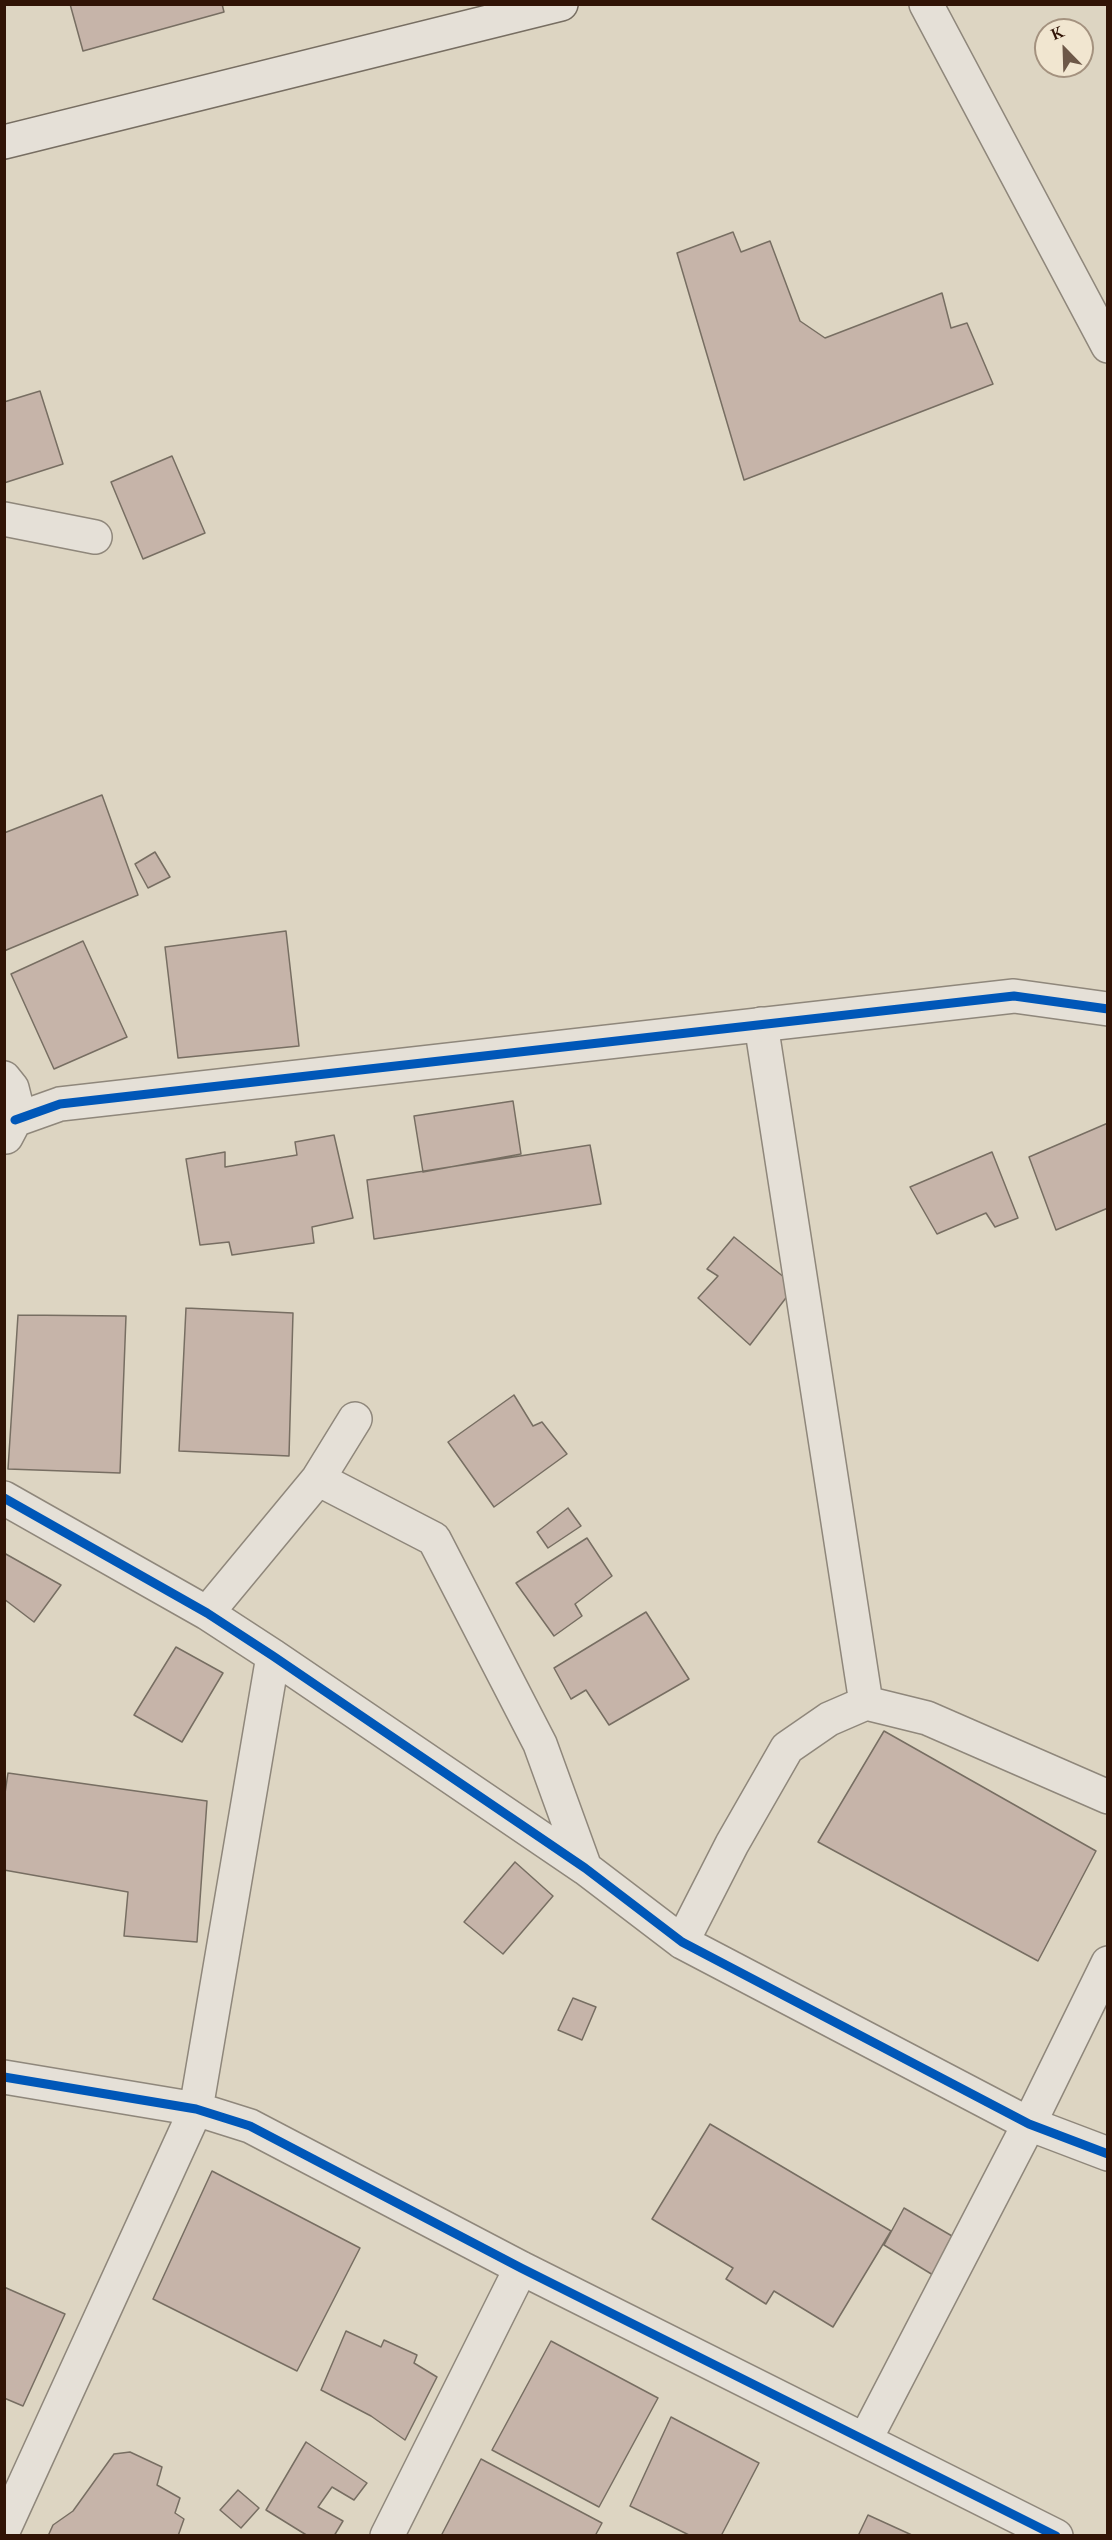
<!DOCTYPE html>
<style>
body{margin:0}
#map{position:relative;width:1112px;height:2540px;overflow:hidden;background:#ddd5c2;font-family:Cardo,serif}
canvas{display:block}
.frame{position:absolute;inset:0;border:6px solid #311406;pointer-events:none}
.north{position:absolute;left:1034px;top:18px;width:60px;height:60px;box-sizing:border-box;background:#f1e6d0;border:2px solid #a4927f;border-radius:50%;rotate:337deg;font-size:16px;font-weight:700;line-height:24px;text-align:center;color:#311406}
.north::after{content:'';display:block;margin:auto;width:21px;height:27px;background:#6d5848;clip-path:polygon(50% 0,100% 100%,50% 72%,0 100%)}
</style>
<div id="map">
<canvas width="1112" height="2540"></canvas>
<div class="frame"></div>
<div class="north">K</div>
</div>
<script>
const g = document.querySelector('canvas').getContext('2d');
g.lineJoin = 'round';
function paint(path, color) { g.fillStyle = color; g.fill(path, 'evenodd'); }
const toPath = rows => new Path2D(rows.map(r => 'M' + r).join(''));
function trace(path, color, width, dash) { g.strokeStyle = color; g.lineWidth = width; g.lineCap = dash ? 'butt' : 'round'; g.setLineDash(dash || []); g.stroke(path); }
const building = toPath([
 [70,4,222,4,224,12,83,51,70,4],
 [733,232,741,252,770,241,800,321,825,338,942,293,951,328,967,323,993,384,744,480,677,253,733,232],
 [40,391,63,464,4,483,4,402,40,391],
 [172,456,205,533,143,559,111,482,172,456],
 [102,795,138,895,4,951,4,833,102,795],
 [155,852,170,877,148,888,135,864,155,852],
 [286,931,299,1046,178,1058,165,947,286,931],
 [83,941,127,1037,54,1069,11,974,83,941],
 [513,1101,521,1154,423,1172,414,1116,513,1101],
 [1108,1123,1108,1208,1056,1230,1029,1157,1108,1123],
 [334,1135,353,1218,312,1227,314,1243,232,1255,229,1242,200,1245,186,1159,225,1152,225,1167,297,1155,295,1142,334,1135],
 [590,1145,601,1204,374,1239,367,1180,590,1145],
 [992,1152,1018,1218,995,1227,986,1213,937,1234,910,1187,992,1152],
 [734,1237,795,1286,750,1345,698,1298,718,1276,707,1269,734,1237],
 [186,1308,293,1313,289,1456,179,1451,186,1308],
 [18,1315,126,1316,120,1473,8,1469,18,1315],
 [514,1395,533,1426,542,1422,567,1454,494,1507,448,1442,514,1395],
 [568,1508,581,1526,548,1548,537,1532,568,1508],
 [587,1538,612,1576,575,1604,582,1616,554,1636,516,1583,587,1538],
 [4,1553,61,1585,34,1622,4,1599,4,1553],
 [646,1612,689,1679,609,1725,586,1690,571,1699,554,1668,646,1612],
 [176,1647,223,1673,182,1742,134,1715,176,1647],
 [884,1731,1096,1851,1038,1961,818,1842,884,1731],
 [8,1773,207,1801,197,1942,124,1936,128,1892,4,1870,4,1800,8,1773],
 [515,1862,553,1896,503,1954,464,1922,515,1862],
 [573,1998,596,2007,582,2040,558,2030,573,1998],
 [710,2124,891,2231,833,2327,774,2291,766,2304,726,2279,733,2268,652,2219,710,2124],
 [212,2171,360,2248,297,2371,153,2299,212,2171],
 [904,2208,952,2236,933,2275,884,2245,904,2208],
 [4,2287,65,2314,23,2406,4,2398,4,2287],
 [346,2331,381,2347,384,2340,417,2355,414,2363,437,2377,405,2440,371,2416,321,2390,346,2331],
 [551,2341,658,2398,599,2507,492,2450,551,2341],
 [671,2417,759,2463,721,2536,691,2536,630,2506,671,2417],
 [306,2442,367,2483,354,2500,332,2487,318,2507,343,2521,334,2536,308,2536,266,2510,306,2442],
 [130,2452,162,2467,157,2485,180,2498,175,2513,184,2519,178,2536,48,2536,53,2525,73,2511,114,2454,130,2452],
 [481,2459,602,2523,595,2536,441,2536,481,2459],
 [238,2490,259,2508,241,2528,220,2510,238,2490],
 [868,2515,914,2536,858,2536,868,2515]
]);
paint(building, '#c6b4a9');
trace(building, '#776e62', 1.5);
const minor = toPath([
 [926,4,1108,346],
 [4,519,95,537],
 [761,1024,866,1703],
 [318,1479,434,1539,540,1744,585,1868],
 [4,1498,207,1613,273,1656,585,1868,682,1942,1029,2124,1108,2154],
 [207,1613,318,1479,355,1419],
 [682,1942,732,1844,787,1748,829,1719,866,1703,927,1718,1108,1797],
 [4,2077,196,2109,250,2126,521,2268,1056,2536],
 [865,2440,1029,2124,1108,1963],
 [4,2529,196,2109,273,1656],
 [387,2536,521,2268]
]);
const tertiary = toPath([
 [4,1078,12,1088,16,1104,15,1120,6,1137],
 [15,1120,60,1104,1014,996,1108,1009]
]);
const secondary = toPath([
 [4,142,561,4]
]);
trace(minor, '#8f877b', 36);
trace(tertiary, '#8f877b', 36);
trace(secondary, '#776e62', 36);
trace(minor, '#e5e0d7', 33);
trace(tertiary, '#e5e0d7', 33);
trace(secondary, '#e5e0d7', 33);
trace(toPath([
 [15,1120,60,1104,1014,996,1108,1009],
 [4,1498,207,1613,273,1656,585,1868,682,1942,1029,2124,1108,2154],
 [4,2077,196,2109,250,2126,521,2268,1056,2536]
]), '#0057b8', 9);
</script>
